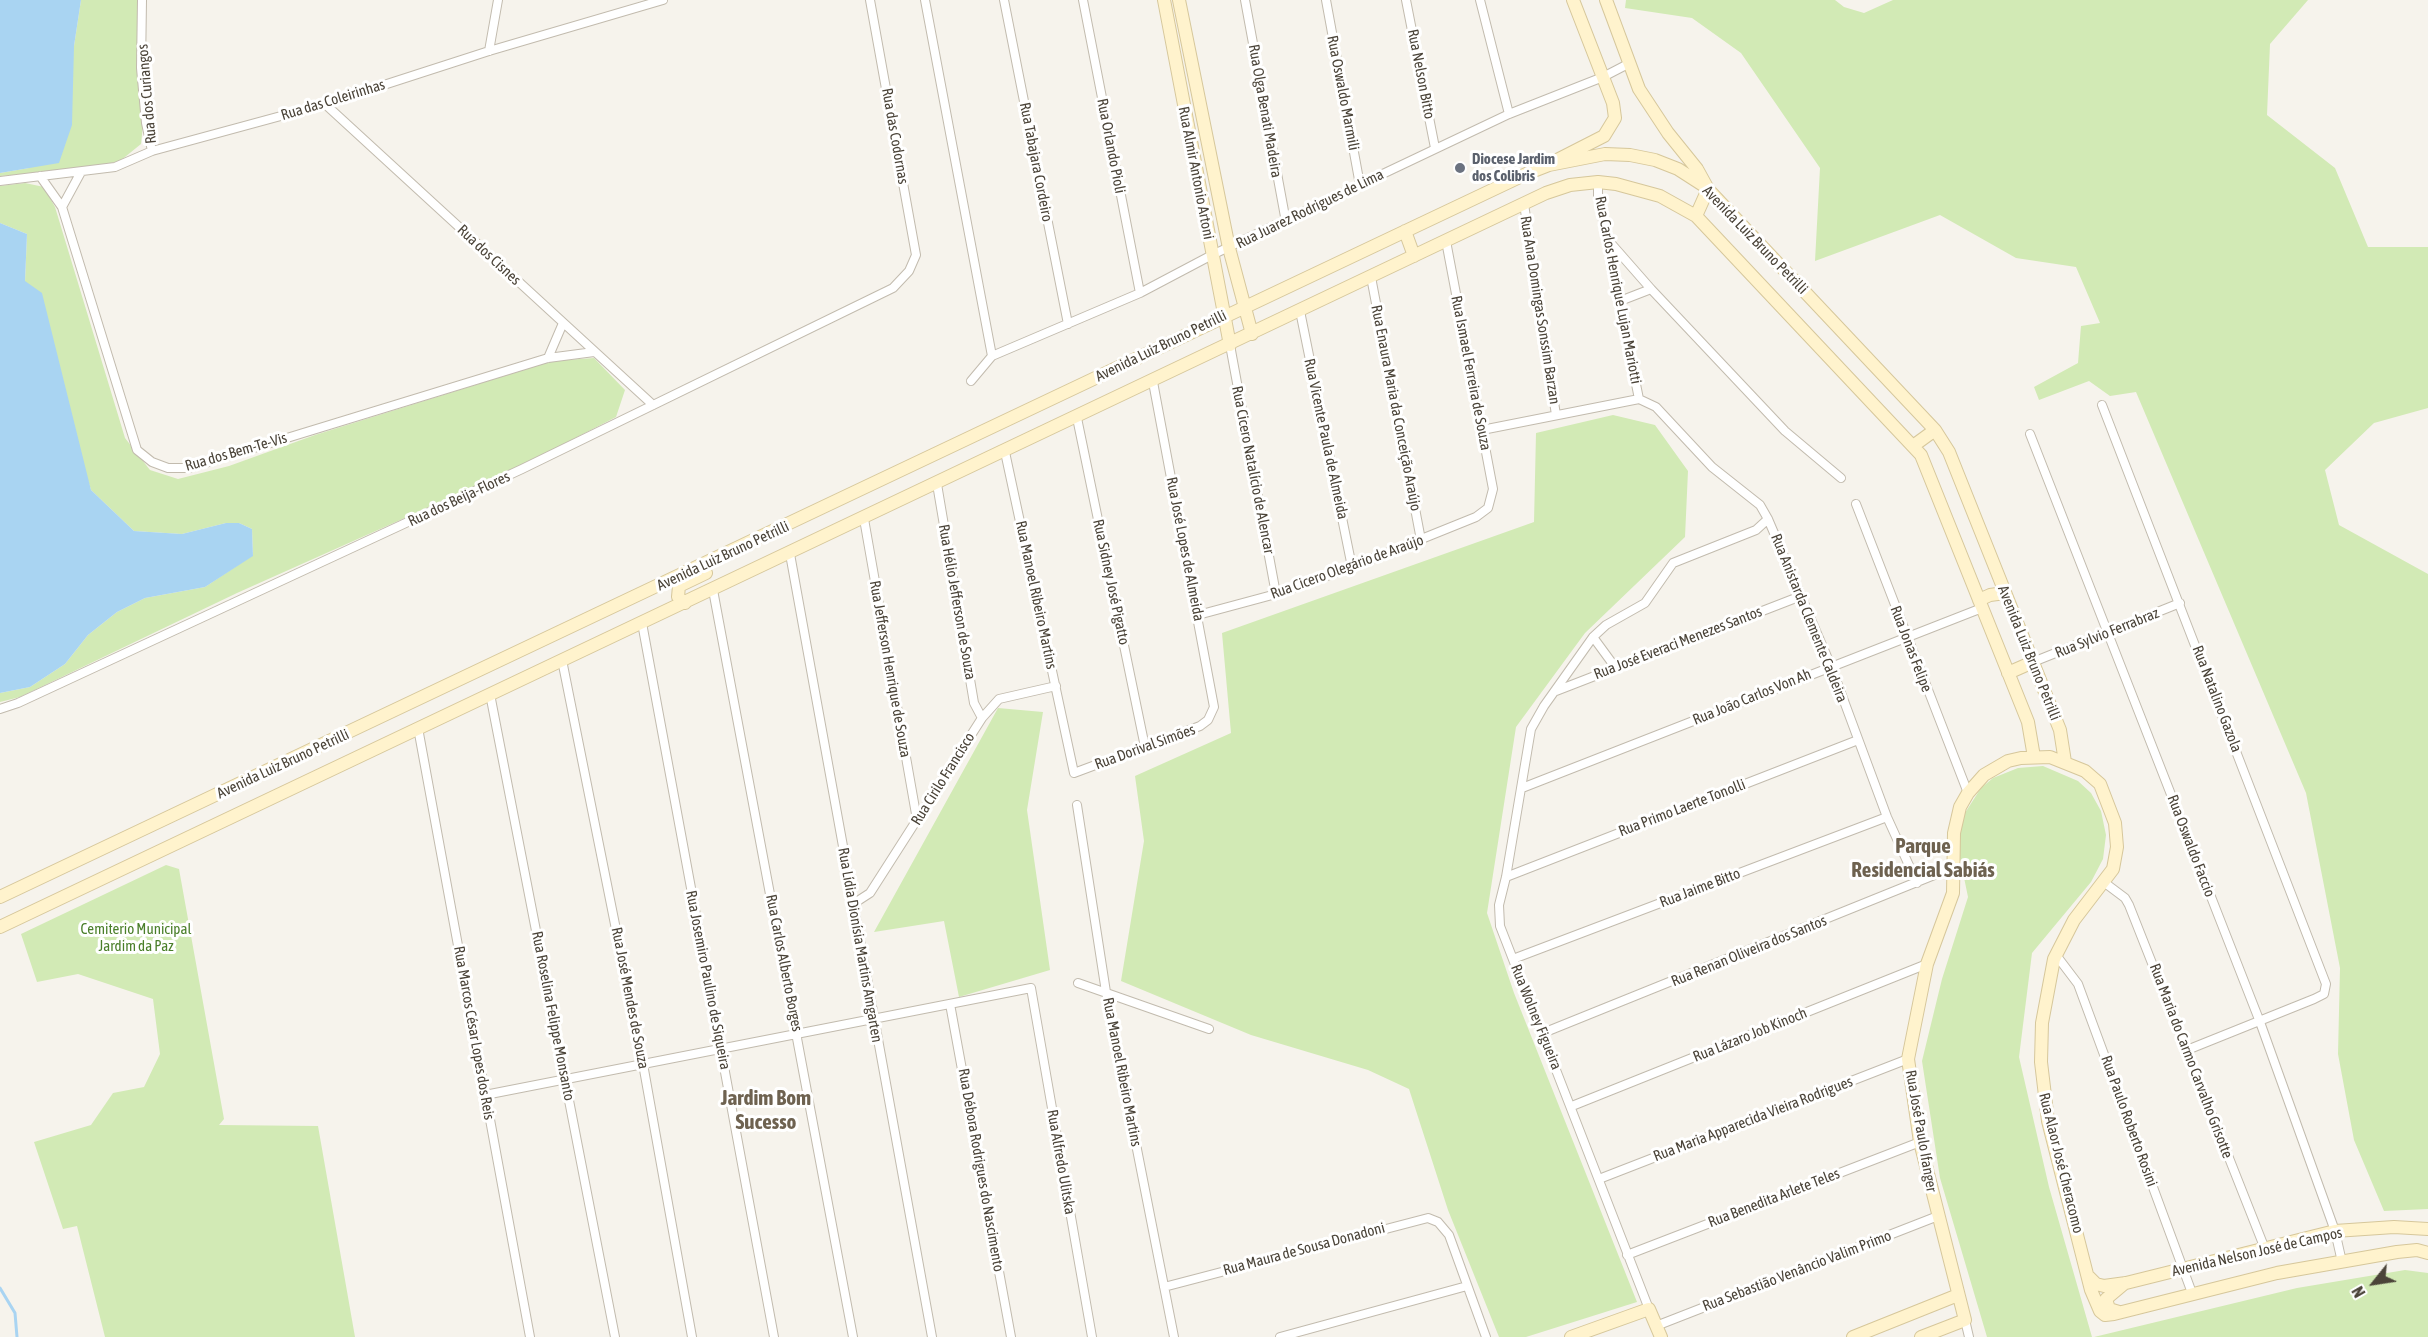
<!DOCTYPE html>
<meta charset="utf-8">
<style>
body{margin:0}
#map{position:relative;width:2428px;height:1337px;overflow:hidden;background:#f6f3ec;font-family:"Asap Condensed",sans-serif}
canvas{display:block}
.north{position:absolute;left:2344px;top:1253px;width:60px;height:60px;-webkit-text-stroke:4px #fff;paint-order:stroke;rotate:240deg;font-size:16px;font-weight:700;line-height:24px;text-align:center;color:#4b4439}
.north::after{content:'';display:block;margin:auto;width:21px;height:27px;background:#4b4439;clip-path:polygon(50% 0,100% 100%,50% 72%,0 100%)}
</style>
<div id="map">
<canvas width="2428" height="1337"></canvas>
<div class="north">N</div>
</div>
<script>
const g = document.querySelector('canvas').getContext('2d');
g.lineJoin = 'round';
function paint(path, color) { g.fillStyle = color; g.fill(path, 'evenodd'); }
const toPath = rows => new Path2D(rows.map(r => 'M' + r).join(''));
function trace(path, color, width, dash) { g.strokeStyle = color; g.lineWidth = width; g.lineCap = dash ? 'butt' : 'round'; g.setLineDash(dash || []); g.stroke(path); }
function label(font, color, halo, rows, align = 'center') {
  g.font = font + ' "Asap Condensed",sans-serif'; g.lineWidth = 6; g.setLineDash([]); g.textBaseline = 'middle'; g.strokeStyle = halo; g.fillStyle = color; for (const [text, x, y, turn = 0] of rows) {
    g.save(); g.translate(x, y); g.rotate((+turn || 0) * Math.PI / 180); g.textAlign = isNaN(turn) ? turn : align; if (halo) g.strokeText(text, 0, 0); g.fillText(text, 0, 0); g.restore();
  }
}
paint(toPath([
 [81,0,139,0,138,18,143,125,141,144,120,161,84,169,0,176,0,173,29,168,74,46],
 [1626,0,1835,0,1844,7,1864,13,1893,0,2308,0,2270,44,2267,115,2335,168,2368,247,2428,247,2428,408,2374,423,2325,470,2339,525,2428,574,2428,1209,2384,1211,2354,1140,2338,1054,2340,968,2306,793,2136,392,2110,396,2089,381,2039,400,2034,387,2078,363,2081,326,2100,323,2076,267,2016,258,1940,215,1815,261,1820,168,1741,53,1692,18,1625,8],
 [25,183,44,187,55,207,125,438,150,470,178,479,229,466,315,435,552,361,594,358,625,390,616,417,521,466,237,593,20,697,0,702,0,693,30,687,65,664,88,635,117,612,145,598,205,587,253,555,252,529,239,523,226,523,182,534,134,531,91,490,25,282,27,234,0,223,0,186],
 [1613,415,1655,425,1688,471,1685,537,1585,633,1516,727,1487,913,1514,993,1637,1302,1526,1337,1499,1337,1448,1210,1409,1089,1368,1070,1251,1035,1121,981,1144,841,1135,776,1231,733,1222,633,1534,522,1536,433],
 [998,708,1043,712,1027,810,1050,970,959,997,944,921,874,932],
 [2043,766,2078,781,2091,793,2101,811,2106,835,2103,859,2091,882,2032,953,2019,1057,2049,1187,2092,1337,1987,1337,1940,1178,1922,1061,1942,979,1968,897,1960,858,1959,834,1963,816,1981,788,1993,778,2018,768],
 [166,865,179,869,224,1119,219,1125,318,1126,355,1337,105,1337,77,1226,63,1229,34,1142,91,1125,113,1093,144,1087,160,1054,153,999,78,974,37,982,21,934],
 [2405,1270,2428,1273,2428,1337,2094,1337,2297,1288]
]), '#d2eab5');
paint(toPath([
 [0,0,81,0,74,46,72,125,59,163,0,173],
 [0,223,27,234,25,281,42,293,91,490,134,531,182,534,226,523,239,523,252,529,253,556,205,587,145,598,117,612,88,635,65,664,30,687,0,693]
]), '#a9d4f2');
trace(toPath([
 [0,1288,15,1313,17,1337]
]), '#a9d4f2', 3);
const street = toPath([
 [142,0,141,68,146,123,152,151],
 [925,0,992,356],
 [1004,0,1068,324],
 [1083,0,1140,293],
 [1245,0,1286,222],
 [1326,0,1360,185],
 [1406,0,1435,148],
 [1480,0,1509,114],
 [489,51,498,0],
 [325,104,653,405],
 [40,176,62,207,137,450,152,462,168,468,189,468,548,358,594,352],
 [0,181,115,167,152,151,325,104,489,51,663,0],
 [1598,182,1598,196,1639,399],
 [1524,204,1556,415],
 [62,207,81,172],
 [1608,240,1651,289],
 [1371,277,1421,540],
 [1620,301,1651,289,1785,431,1841,478],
 [1300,311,1352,567],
 [1230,345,1276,594],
 [548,358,563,323],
 [971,381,992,356,1140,293,1212,255,1509,114,1603,77,1628,64],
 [1639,399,1656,407,1712,467,1760,505,1768,519,1831,666,1887,817,1917,883],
 [2102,405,2326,984,2324,994,2314,999,2187,1050],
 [1077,418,1145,747],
 [1482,430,1639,399],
 [2030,434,2260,1022,2335,1231,2342,1262],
 [1005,452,1074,773,1200,726,1208,720,1214,707,1153,382],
 [937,484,974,703,982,718],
 [1856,504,1968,793],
 [864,519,916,814,920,817],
 [790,554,932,1337],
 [713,590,853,1337],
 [1198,615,1276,594,1352,567,1476,517,1488,508,1493,489,1446,241],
 [642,623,774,1337],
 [1593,637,1615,667],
 [562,660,643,1064,692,1337],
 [2033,662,2180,603],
 [1556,691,1801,596],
 [490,694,615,1337],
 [0,709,18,703,522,469,893,288,909,271,916,255,870,0],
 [418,728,530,1337],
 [1522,788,1982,608],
 [1077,805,1106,992,1174,1337],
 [1506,877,1858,740],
 [2105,883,2125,898,2129,905,2265,1249],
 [853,904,870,893,982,718,999,699,1056,686],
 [2056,955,2078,984,2192,1293],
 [1513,959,1887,817],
 [1078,983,1209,1029],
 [950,1004,1011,1337],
 [1543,1033,1954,867],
 [485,1095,1031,988,1092,1337],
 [1572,1106,1927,964],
 [1599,1179,1908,1059],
 [1627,1255,1920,1142],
 [1164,1287,1428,1218,1438,1222,1449,1235,1486,1337],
 [1649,1309,1500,926,1499,905,1506,877,1531,729,1544,706,1593,637,1606,625,1645,603,1673,563,1756,530,1768,519],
 [1965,1320,1969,1337],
 [1656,1326,1938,1216],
 [1280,1337,1467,1286]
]);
const secondary = toPath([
 [1164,0,1230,345],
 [1179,0,1229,248,1252,334],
 [1606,0,1639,89,1668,133,1697,169,1708,189,1696,216],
 [1557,160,1604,136,1615,118,1613,103,1573,0],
 [1405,231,1414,256],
 [1913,446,1935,430],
 [1979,600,1990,595,2005,593],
 [685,603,678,597,679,586,706,573],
 [2008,673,2033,662],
 [0,897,1526,174,1549,165,1605,154,1630,155,1655,160,1678,169,1706,187,1935,430,1949,452,2060,730,2065,762],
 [0,927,1546,193,1570,185,1598,182,1616,184,1660,196,1696,216,1921,455,2028,722,2034,757],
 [2089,1277,2096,1284,2104,1286,2126,1283,2335,1231,2394,1227,2428,1229],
 [2119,1312,2109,1309,2106,1299,2125,1283],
 [1571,1337,1649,1309,1661,1337],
 [1853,1337,1958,1295],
 [1921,1337,1965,1320,1920,1142,1908,1059,1927,964,1953,893,1954,833,1960,807,1968,793,1984,775,2008,761,2021,758,2050,757,2085,771,2100,784,2115,823,2117,847,2113,869,2074,920,2054,959,2042,1023,2041,1062,2048,1121,2091,1290,2100,1311,2105,1315,2114,1314,2277,1273,2397,1252,2417,1250,2428,1253]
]);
trace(street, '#c2bbae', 10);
trace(secondary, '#d6c79b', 14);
trace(street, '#fff', 8);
trace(secondary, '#fff3cd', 12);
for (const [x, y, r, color] of [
 [1460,168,6,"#6b7280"]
]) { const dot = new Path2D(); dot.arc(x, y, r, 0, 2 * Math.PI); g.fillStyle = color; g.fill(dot); trace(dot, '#fff', 2); }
label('15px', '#4b4439', '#fff', [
 ["Rua Nelson Bitto",1421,74,79],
 ["Rua Oswaldo Marmili",1343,93,79],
 ["Rua dos Curiangos",147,94,-95],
 ["Rua das Coleirinhas",333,100,-17],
 ["Rua Olga Benati Madeira",1265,111,80],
 ["Rua das Codornas",895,136,80],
 ["Rua Orlando Pioli",1111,146,79],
 ["Rua Tabajara Cordeiro",1036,162,79],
 ["Rua Almir Antonio Artoni",1196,173,79],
 ["Rua Juarez Rodrigues de Lima",1310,209,-26],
 ["Avenida Luiz Bruno Petrilli",1755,240,46],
 ["Rua dos Cisnes",489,255,43],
 ["Rua Carlos Henrique Lujan Mariotti",1618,290,79],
 ["Rua Ana Domingas Sonssim Barzan",1540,310,81],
 ["Avenida Luiz Bruno Petrilli",1161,346,-26],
 ["Rua Ismael Ferreira de Souza",1471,373,79],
 ["Rua Enaura Maria da Conceição Araújo",1396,408,79],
 ["Rua Vicente Paula de Almeida",1326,439,78],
 ["Rua dos Bem-Te-Vis",236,452,-16],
 ["Rua Cicero Natalício de Alencar",1253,470,79],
 ["Rua dos Beija-Flores",459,499,-25],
 ["Rua José Lopes de Almeida",1185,549,79],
 ["Avenida Luiz Bruno Petrilli",723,556,-25],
 ["Rua Cicero Olegário de Araújo",1347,567,-20],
 ["Rua Sidney José Pigatto",1111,582,78],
 ["Rua Manoel Ribeiro Martins",1036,595,78],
 ["Rua Hélio Jefferson de Souza",957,602,80],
 ["Rua Anistarda Clemente Caldeira",1809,618,68],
 ["Rua Sylvio Ferrabraz",2107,633,-22],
 ["Rua José Everaci Menezes Santos",1678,643,-21],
 ["Rua Jonas Felipe",1911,649,69],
 ["Avenida Luiz Bruno Petrilli",2029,653,68],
 ["Rua Jefferson Henrique de Souza",890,669,80],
 ["Rua João Carlos Von Ah",1752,697,-22],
 ["Rua Natalino Gazola",2217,699,69],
 ["Rua Dorival Simões",1145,747,-20],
 ["Avenida Luiz Bruno Petrilli",283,764,-25],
 ["Rua Cirilo Francisco",943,779,-58],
 ["Rua Primo Laerte Tonolli",1682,808,-21],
 ["Rua Oswaldo Faccio",2191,846,69],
 ["Rua Jaime Bitto",1700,888,-21],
 ["Rua Lídia Dionísia Martins Amgarten",860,945,80],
 ["Rua Renan Oliveira dos Santos",1749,951,-22],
 ["Rua Carlos Alberto Borges",784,963,79],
 ["Rua Josemiro Paulino de Siqueira",708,980,79],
 ["Rua José Mendes de Souza",630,998,79],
 ["Rua Roselina Felippe Monsanto",553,1016,79],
 ["Rua Wolney Figueira",1536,1017,68],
 ["Rua Marcos César Lopes dos Reis",474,1033,80],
 ["Rua Lázaro Job Kinoch",1750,1035,-22],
 ["Rua Maria do Carmo Carvalho Grisotte",2191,1061,69],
 ["Rua Manoel Ribeiro Martins",1122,1072,79],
 ["Rua Maria Apparecida Vieira Rodrigues",1753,1119,-21],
 ["Rua Paulo Roberto Rosini",2129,1121,70],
 ["Rua José Paulo Ifanger",1921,1131,80],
 ["Rua Alfredo Ulitska",1061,1162,80],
 ["Rua Alaor José Cheracomo",2061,1163,76],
 ["Rua Débora Rodrigues do Nascimento",981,1170,80],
 ["Rua Benedita Arlete Teles",1774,1198,-21],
 ["Rua Maura de Sousa Donadoni",1304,1249,-15],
 ["Avenida Nelson José de Campos",2257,1252,-13],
 ["Rua Sebastião Venâncio Valim Primo",1797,1271,-21]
]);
label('bold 15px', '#5b616d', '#fff', [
 ["Diocese Jardim",1472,159],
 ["dos Colibris",1472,176]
], 'left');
label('15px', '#4a7f2a', '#fff', [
 ["Cemiterio Municipal",136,929],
 ["Jardim da Paz",136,946]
]);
label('bold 21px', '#6e6250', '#fff', [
 ["Parque",1923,846],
 ["Residencial Sabiás",1923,870],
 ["Jardim Bom",766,1098],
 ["Sucesso",766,1122]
]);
</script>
